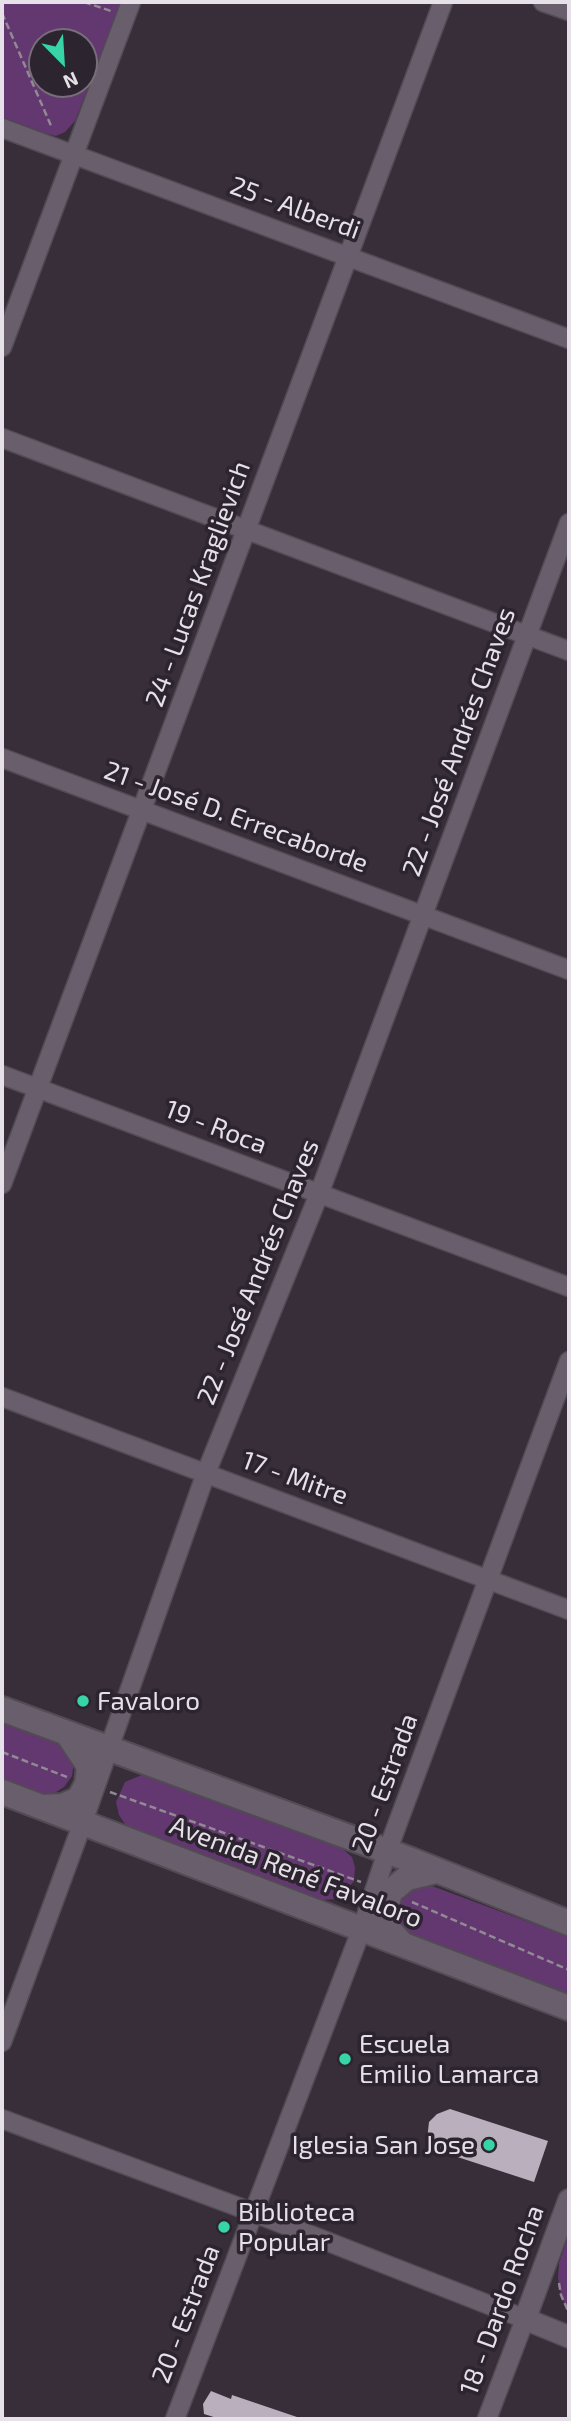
<!DOCTYPE html>
<meta charset="utf-8">
<style>
body{margin:0}
#map{position:relative;width:571px;height:2421px;overflow:hidden;background:#372e39;font-family:"Exo 2",sans-serif}
canvas{display:block}
.frame{position:absolute;inset:0;border:4px solid #e6e0e8;pointer-events:none}
.north{position:absolute;left:28px;top:28px;width:70px;height:70px;box-sizing:border-box;background:#2c242f;border:2px solid #766f79;border-radius:50%;rotate:156deg;font-size:19px;font-weight:700;line-height:28px;text-align:center;color:#e6e0e8}
.north::after{content:'';display:block;margin:auto;width:24px;height:32px;background:#37d4a6;clip-path:polygon(50% 0,100% 100%,50% 72%,0 100%)}
</style>
<div id="map">
<canvas width="571" height="2421"></canvas>
<div class="frame"></div>
<div class="north">N</div>
</div>
<script>
const g = document.querySelector('canvas').getContext('2d');
g.lineJoin = 'round';
function paint(path, color) { g.fillStyle = color; g.fill(path, 'evenodd'); }
const toPath = rows => new Path2D(rows.map(r => 'M' + r).join(''));
function trace(path, color, width, dash) { g.strokeStyle = color; g.lineWidth = width; g.lineCap = dash ? 'butt' : 'round'; g.setLineDash(dash || []); g.stroke(path); }
function label(font, color, halo, rows, align = 'center') {
  g.font = font + ' "Exo 2",sans-serif'; g.lineWidth = 7; g.setLineDash([]); g.textBaseline = 'middle'; g.strokeStyle = halo; g.fillStyle = color; for (const [text, x, y, turn = 0] of rows) {
    g.save(); g.translate(x, y); g.rotate((+turn || 0) * Math.PI / 180); g.textAlign = isNaN(turn) ? turn : align; if (halo) g.strokeText(text, 0, 0); g.fillText(text, 0, 0); g.restore();
  }
}
paint(toPath([
 [2,2,121,2,75,121,65,132,56,136,44,133,2,117],
 [42,42,84,42,84,84,42,84],
 [2,1721,59,1742,74,1762,72,1776,64,1787,53,1794,40,1795,2,1781],
 [144,1774,340,1847,352,1857,355,1867,354,1881,345,1892,335,1899,322,1900,127,1827,119,1815,116,1802,125,1782],
 [424,1883,569,1937,569,1997,407,1936,399,1923,395,1911,405,1890],
 [569,2234,569,2313,561,2295,558,2278,559,2263]
]), '#63376f');
paint(toPath([
 [450,2109,548,2141,534,2182,433,2149,427,2140,429,2122,437,2114],
 [211,2391,231,2399,232,2395,297,2417,296,2419,220,2419,204,2414,203,2404]
]), '#baafbd');
const minor = toPath([
 [543,2,569,11],
 [2,128,569,339],
 [2,347,131,2],
 [2,438,569,651],
 [2,758,569,970],
 [2,1075,569,1287],
 [2,1184,443,2],
 [2,1397,569,1610],
 [2,2042,83,1822,206,1473,319,1194,569,523],
 [2,2119,252,2212,525,2319,487,2419],
 [175,2419,362,1928,387,1852,569,1361]
]);
const tertiary = toPath([
 [569,2200,525,2319,569,2337]
]);
const secondary = toPath([
 [2,1709,411,1860,569,1923],
 [2,1792,569,2008],
 [42,1807,63,1806,79,1799,87,1784,89,1766,67,1733],
 [402,1944,389,1930,385,1914,390,1892,407,1878,436,1871]
]);
trace(minor, '#524b54', 21);
trace(tertiary, '#524b54', 24);
trace(secondary, '#524b54', 28);
trace(toPath([
 [84,2,111,11],
 [2,13,52,128],
 [2,1752,67,1777],
 [110,1792,361,1882],
 [412,1902,569,1970],
 [559,2283,561,2295,569,2313]
]), '#918993', 2.5, [7, 3.5]);
trace(minor, '#695f6c', 18);
trace(tertiary, '#695f6c', 21);
trace(secondary, '#695f6c', 24);
for (const [x, y, r, color] of [
 [83,1701,7,"#37d4a6"],
 [345,2059,7,"#37d4a6"],
 [489,2145,7,"#37d4a6"],
 [224,2227,7,"#37d4a6"]
]) { const dot = new Path2D(); dot.arc(x, y, r, 0, 2 * Math.PI); g.fillStyle = color; g.fill(dot); trace(dot, '#2c242f', 2.5); }
label('26px', '#e6e0e8', '#2c242f', [
 ["25 - Alberdi",295,208,20],
 ["24 - Lucas Kraglievich",198,584,-70],
 ["22 - José Andrés Chaves",459,742,-70],
 ["21 - José D. Errecaborde",236,817,20],
 ["19 - Roca",216,1127,21],
 ["22 - José Andrés Chaves",258,1272,-68],
 ["17 - Mitre",295,1478,20],
 ["20 - Estrada",385,1783,-70],
 ["Avenida René Favaloro",296,1872,21],
 ["18 - Dardo Rocha",502,2300,-70],
 ["20 - Estrada",186,2314,-69]
]);
label('26px', '#e6e0e8', '#2c242f', [
 ["Favaloro",97,1701],
 ["Escuela",359,2044],
 ["Emilio Lamarca",359,2074],
 ["Iglesia San Jose",475,2145,"right"],
 ["Biblioteca",238,2212],
 ["Popular",238,2242]
], 'left');
</script>
